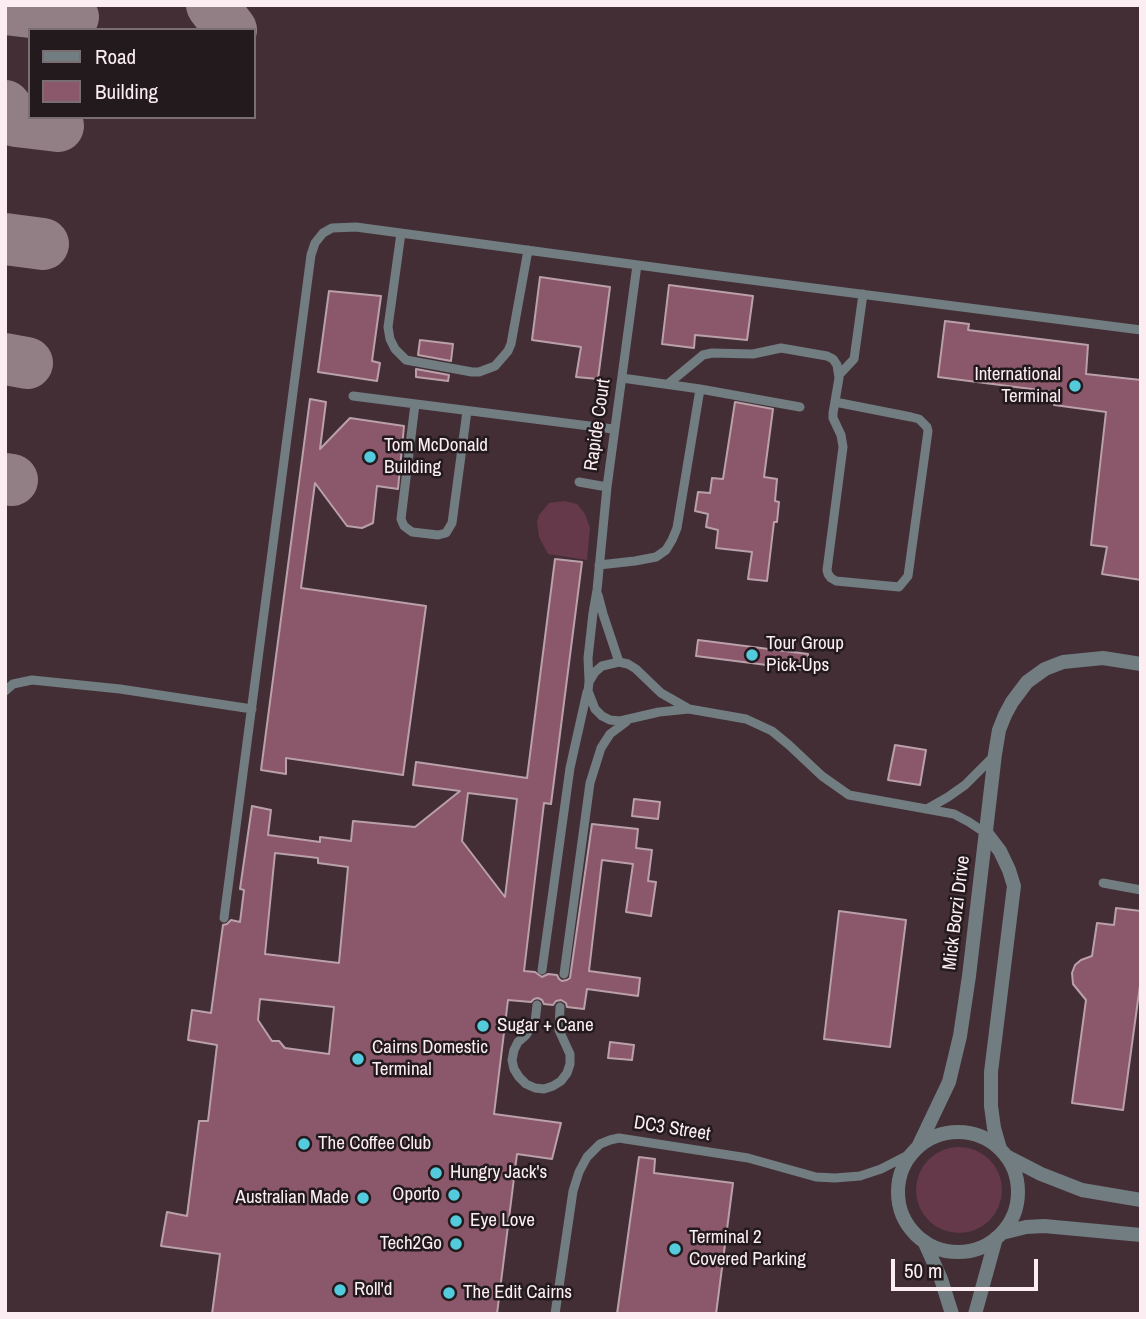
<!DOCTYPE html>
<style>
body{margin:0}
#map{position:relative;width:1146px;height:1319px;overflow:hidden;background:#432e36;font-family:"Archivo Narrow",sans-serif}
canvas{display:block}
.frame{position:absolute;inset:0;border:7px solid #fcedf2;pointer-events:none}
.legend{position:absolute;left:28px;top:28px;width:228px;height:91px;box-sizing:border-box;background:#231a1d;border:2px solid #7a6e72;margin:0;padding:9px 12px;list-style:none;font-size:21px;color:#fcedf2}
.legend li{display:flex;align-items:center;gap:14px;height:35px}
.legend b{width:35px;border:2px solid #7a6e72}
.scale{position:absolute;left:891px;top:1259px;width:147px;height:32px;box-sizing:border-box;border:4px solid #fcedf2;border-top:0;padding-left:9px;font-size:21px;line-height:24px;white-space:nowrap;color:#fcedf2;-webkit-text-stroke:5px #231a1d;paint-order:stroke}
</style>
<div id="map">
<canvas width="1146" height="1319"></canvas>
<div class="frame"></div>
<ul class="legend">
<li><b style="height:9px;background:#717d80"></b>Road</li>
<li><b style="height:19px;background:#8b576b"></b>Building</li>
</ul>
<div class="scale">50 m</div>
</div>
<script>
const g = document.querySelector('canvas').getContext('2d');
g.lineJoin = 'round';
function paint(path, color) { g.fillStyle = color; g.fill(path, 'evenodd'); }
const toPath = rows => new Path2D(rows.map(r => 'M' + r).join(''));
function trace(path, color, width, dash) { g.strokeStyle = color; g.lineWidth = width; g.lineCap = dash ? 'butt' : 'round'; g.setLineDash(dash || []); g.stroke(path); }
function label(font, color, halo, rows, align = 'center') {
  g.font = font + ' "Archivo Narrow",sans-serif'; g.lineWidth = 5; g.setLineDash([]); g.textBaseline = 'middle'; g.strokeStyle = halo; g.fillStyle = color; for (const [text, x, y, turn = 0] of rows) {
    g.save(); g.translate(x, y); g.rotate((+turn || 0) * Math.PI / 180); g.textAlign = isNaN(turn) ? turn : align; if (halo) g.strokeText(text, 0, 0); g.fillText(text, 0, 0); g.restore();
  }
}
paint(toPath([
 [564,501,577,504,585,514,590,528,587,560,548,554,539,537,537,522,539,515,549,503],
 '916 1190a43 43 0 1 1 86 0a43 43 0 1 1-86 0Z'
]), '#65384a');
trace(toPath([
 [212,5,231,30],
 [5,9,73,17],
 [5,106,16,121,58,126],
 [5,239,43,244],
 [5,359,27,363],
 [5,479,12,480]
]), '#927f86', 52);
const building = toPath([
 [540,277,610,287,598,379,576,377,581,347,532,340,540,277],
 [669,285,753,296,747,340,695,335,694,348,662,344,669,285],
 [329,291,381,296,372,361,380,363,377,381,318,372,329,291],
 [945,321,969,324,968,330,1088,345,1086,374,1141,380,1141,580,1102,574,1107,547,1091,545,1106,412,1054,405,1055,392,938,377,945,321],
 [420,340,453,344,451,361,418,355,420,340],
 [416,369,449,375,448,381,416,377,416,369],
 [310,399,326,402,320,449,350,418,404,426,398,489,377,486,373,523,362,528,347,526,315,483,301,588,426,606,403,775,286,758,286,774,261,770,310,399],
 [735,402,773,409,764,477,777,479,775,501,779,502,777,522,774,522,767,581,748,579,752,552,716,548,718,530,706,527,708,514,695,511,698,492,710,493,712,478,723,479,735,402],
 [555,559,582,562,551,804,544,803,524,971,535,972,542,977,548,974,557,975,559,979,562,981,567,980,570,978,592,824,638,829,636,848,652,850,648,881,656,882,651,916,626,912,633,864,602,860,589,971,640,978,638,996,587,989,584,1009,567,1007,566,1003,561,1000,556,1001,553,1005,544,1004,542,1000,538,998,534,999,531,1002,508,1000,494,1114,561,1123,552,1159,517,1154,497,1314,212,1314,220,1254,161,1246,167,1212,187,1216,199,1121,208,1121,217,1045,188,1040,192,1010,211,1013,223,925,227,924,231,920,240,922,244,890,240,889,252,806,271,810,268,835,320,842,320,837,351,841,353,821,415,827,460,791,413,785,416,762,527,778,555,559],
 [468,793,517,799,505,897,462,841,468,793],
 [275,853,318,858,318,863,348,867,339,963,265,954,275,853],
 [260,999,334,1007,329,1054,285,1048,279,1041,272,1041,258,1020,260,999],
 [698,640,808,654,806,670,696,656,698,640],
 [895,745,926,750,920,785,888,780,895,745],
 [634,799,660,802,658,819,632,816,634,799],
 [1116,908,1141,911,1141,978,1123,1110,1072,1103,1086,1000,1073,984,1072,973,1075,965,1081,960,1092,956,1097,923,1114,925,1116,908],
 [839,911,906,920,890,1047,824,1039,839,911],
 [610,1042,634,1045,632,1060,608,1058,610,1042],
 [639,1157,655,1159,654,1173,733,1183,716,1314,617,1314,639,1157]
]);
paint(building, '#8b576b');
trace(building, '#baa0a9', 2);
trace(toPath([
 [401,233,388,327,390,339,395,349,406,360,472,372,479,372,495,366,508,351,511,344,528,250],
 [839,375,854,359,863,294],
 [622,378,700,389,800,407],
 [668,384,703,355,712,353,753,354,781,348,827,356,833,359,837,365,839,378,833,413,833,418,841,435,843,447,827,570,828,574,831,578,836,581,899,587,908,576,928,431,927,427,919,419,911,417,835,402],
 [353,396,613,429],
 [415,404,401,519,404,526,412,532,438,535,446,533,452,523,467,411],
 [579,482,607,487],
 [599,565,635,561,656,557,666,550,672,540,677,528,700,389],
 [598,595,603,614,619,662],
 [589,680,588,658,593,613,597,590,607,487,637,265],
 [5,691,13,684,32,680,120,689,252,709],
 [689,709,661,693,636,669,628,664,619,662,602,666,595,672,589,682,588,691,595,709,602,716,610,720,620,721,659,712,689,709,746,719,772,731,789,745,822,776,849,795,954,814,969,822,987,834],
 [927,809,948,797,965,785,994,756],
 [1103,883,1141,890],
 [224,918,311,255,315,243,323,233,332,228,356,227,712,275,1141,330],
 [542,970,570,768,587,692],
 [564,974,590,783,601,748,610,734,626,722],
 [537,1005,535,1022,526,1035,518,1042,514,1050,512,1060,514,1069,519,1077,526,1084,535,1088,544,1089,553,1086,561,1081,567,1073,570,1064,570,1054,559,1030,560,1007],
 [555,1314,573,1191,579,1172,587,1157,600,1144,610,1140,619,1138,748,1158,816,1177,835,1178,860,1176,881,1169,912,1153]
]), '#717d80', 9);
trace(toPath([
 [987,834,1000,851,1009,870,1014,886,991,1072,991,1106,994,1128,1000,1149],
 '898 1192a60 60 0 1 1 120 0a60 60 0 1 1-120 0Z',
 [919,1145,949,1082,960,1036,969,976,995,754,999,730,1005,715,1012,702,1027,682,1045,669,1063,662,1103,658,1141,664],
 [1006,1156,1041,1174,1082,1190,1141,1200],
 [1002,1233,1026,1227,1044,1226,1141,1235],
 [924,1241,941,1279,952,1314],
 [975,1314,996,1238]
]), '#717d80', 14);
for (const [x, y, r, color] of [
 [1075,386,7,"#54cadd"],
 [370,457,7,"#54cadd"],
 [752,655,7,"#54cadd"],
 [483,1026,7,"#54cadd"],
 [358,1059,7,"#54cadd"],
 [304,1144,7,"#54cadd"],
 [436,1173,7,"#54cadd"],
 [454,1195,7,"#54cadd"],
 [363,1198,7,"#54cadd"],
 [456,1221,7,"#54cadd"],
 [456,1244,7,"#54cadd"],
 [675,1249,7,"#54cadd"],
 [340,1290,7,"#54cadd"],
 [449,1293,7,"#54cadd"]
]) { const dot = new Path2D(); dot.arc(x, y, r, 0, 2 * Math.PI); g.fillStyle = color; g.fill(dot); trace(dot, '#231a1d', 2.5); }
label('19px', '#fcedf2', '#231a1d', [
 ["International",1061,375,"right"],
 ["Terminal",1061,397,"right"],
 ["Tom McDonald",384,446],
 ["Building",384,468],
 ["Tour Group",766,644],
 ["Pick-Ups",766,666],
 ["Sugar + Cane",497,1026],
 ["Cairns Domestic",372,1048],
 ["Terminal",372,1070],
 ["The Coffee Club",318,1144],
 ["Hungry Jack's",450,1173],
 ["Oporto",440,1195,"right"],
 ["Australian Made",349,1198,"right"],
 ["Eye Love",470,1221],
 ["Terminal 2",689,1238],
 ["Covered Parking",689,1260],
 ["Tech2Go",442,1244,"right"],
 ["Roll'd",354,1290],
 ["The Edit Cairns",463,1293]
], 'left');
label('19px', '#fcedf2', '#231a1d', [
 ["Rapide Court",598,425,-82],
 ["Mick Borzi Drive",957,913,-83],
 ["DC3 Street",672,1129,9]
]);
</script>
